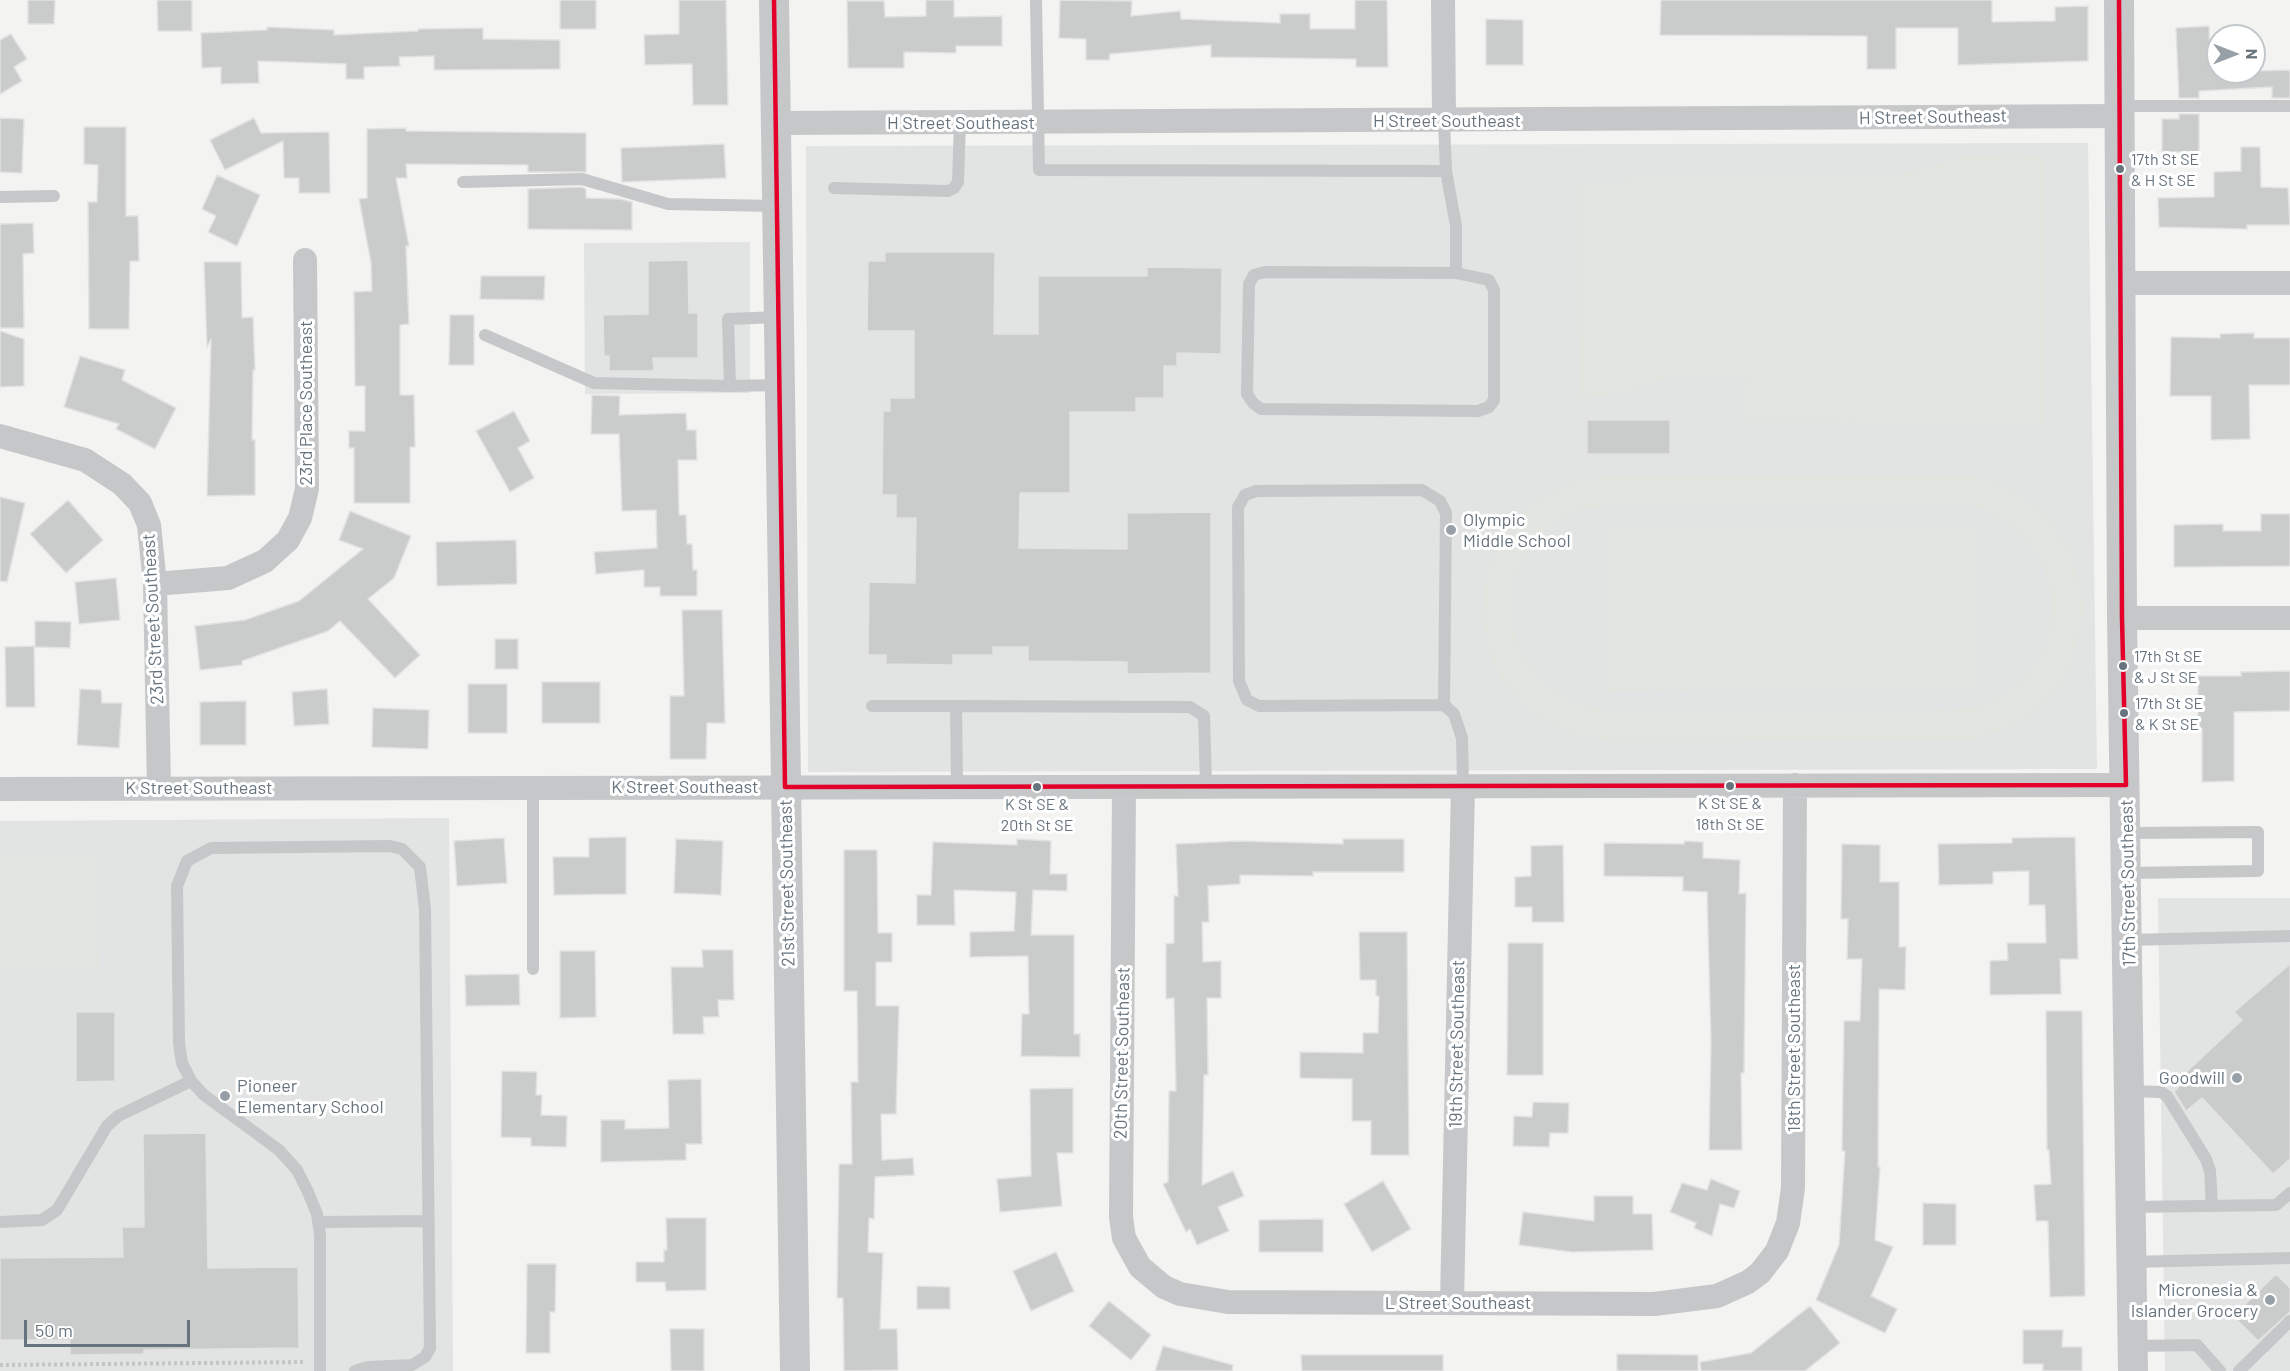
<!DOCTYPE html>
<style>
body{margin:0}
#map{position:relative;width:2290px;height:1371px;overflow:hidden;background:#f3f3f2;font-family:Barlow,sans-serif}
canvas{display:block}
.north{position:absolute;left:2206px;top:24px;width:60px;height:60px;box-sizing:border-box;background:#fff;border:2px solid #c2c7cb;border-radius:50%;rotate:90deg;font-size:16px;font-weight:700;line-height:24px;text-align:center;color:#67747e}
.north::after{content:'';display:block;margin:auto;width:21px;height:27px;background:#98a0a7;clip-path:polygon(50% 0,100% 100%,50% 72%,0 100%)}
.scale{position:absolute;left:24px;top:1320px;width:166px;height:27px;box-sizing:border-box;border:3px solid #67747e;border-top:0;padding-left:8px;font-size:18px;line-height:21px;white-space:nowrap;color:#67747e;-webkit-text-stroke:4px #fff;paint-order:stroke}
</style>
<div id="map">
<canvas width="2290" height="1371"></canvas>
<div class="north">N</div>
<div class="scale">50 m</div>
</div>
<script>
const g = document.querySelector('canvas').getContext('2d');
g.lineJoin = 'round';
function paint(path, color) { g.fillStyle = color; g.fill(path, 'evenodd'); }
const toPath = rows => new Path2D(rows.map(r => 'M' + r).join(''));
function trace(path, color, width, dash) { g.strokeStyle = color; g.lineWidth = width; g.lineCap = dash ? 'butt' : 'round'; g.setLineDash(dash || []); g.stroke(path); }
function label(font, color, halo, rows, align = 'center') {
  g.font = font + ' Barlow,sans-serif'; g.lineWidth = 6; g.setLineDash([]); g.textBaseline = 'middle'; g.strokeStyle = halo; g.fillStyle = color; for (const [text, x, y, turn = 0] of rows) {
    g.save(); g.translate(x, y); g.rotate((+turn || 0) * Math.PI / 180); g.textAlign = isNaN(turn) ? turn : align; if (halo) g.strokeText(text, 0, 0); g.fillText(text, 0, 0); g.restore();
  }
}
paint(toPath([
 [2088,143,2097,769,808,772,806,146],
 [750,242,750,393,585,394,584,243],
 [449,818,453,1371,0,1371,0,821],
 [2158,898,2290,898,2290,1371,2165,1371]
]), '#e2e3e3');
paint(toPath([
 [2016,154,2043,157,2045,424,1743,422,1746,375,1673,375,1629,392,1579,399,1578,182,1626,183,1626,175,1903,174,1962,157],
 [1615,475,1973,476,1994,482,2014,491,2049,518,2072,555,2083,598,2083,619,2072,662,2062,682,2032,714,2013,726,1972,740,1614,742,1571,734,1532,713,1503,681,1492,661,1482,619,1486,575,1503,535,1533,502,1572,482],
 [1614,504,1968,505,1987,511,2019,531,2042,561,2052,598,2049,636,2042,654,2019,684,1987,704,1968,709,1614,711,1576,704,1544,684,1521,654,1511,617,1514,579,1531,545,1559,519,1576,511],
 [1975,526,1975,690,1607,691,1607,527],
 [98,854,99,969,0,970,0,855]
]), '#e2e5e0');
const building = toPath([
 [28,0,55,0,54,24,28,24,28,0],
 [157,0,192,0,192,31,158,31,157,0],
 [560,0,596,0,596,29,560,29,560,0],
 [679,0,726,0,728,105,693,105,692,64,645,65,644,35,679,34,679,0],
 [926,0,954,0,954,17,1002,16,1002,46,956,46,956,53,904,52,904,68,848,68,847,1,884,1,885,17,926,16,926,0],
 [1060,0,1132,1,1131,16,1180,11,1181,19,1280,23,1280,14,1310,14,1310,29,1355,29,1355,0,1387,0,1388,67,1356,67,1356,59,1211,57,1211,45,1110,54,1109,60,1086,60,1086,39,1059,38,1060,0],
 [1661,0,1992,0,1992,22,2055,21,2055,7,2088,6,2088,61,1958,65,1958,28,1896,28,1896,69,1867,69,1867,36,1660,35,1661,0],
 [1486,19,1523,20,1523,65,1486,65,1486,19],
 [2209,26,2210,64,2218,64,2218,72,2290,70,2290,98,2272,98,2272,87,2199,91,2199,98,2179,98,2176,28,2209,26],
 [267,27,334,30,334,35,418,31,418,29,483,28,483,39,560,40,560,69,434,70,434,56,399,57,400,66,364,67,364,79,346,79,346,64,258,61,259,83,221,84,221,67,202,68,201,33,267,30,267,27],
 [11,34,27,59,14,67,22,81,0,94,0,40,11,34],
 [2179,114,2199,114,2199,152,2162,152,2162,119,2179,119,2179,114],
 [0,118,24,119,22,173,0,172,0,118],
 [254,118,261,133,329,132,330,193,299,193,299,178,284,178,283,141,225,170,210,140,254,118],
 [84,127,126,127,126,216,138,216,139,261,130,261,129,329,89,329,88,202,97,202,98,165,84,164,84,127],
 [406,128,406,131,586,133,586,172,528,172,528,165,406,164,407,178,396,178,409,246,406,246,409,324,400,325,400,395,414,395,415,447,410,447,410,503,354,503,354,448,349,448,349,431,365,431,365,386,355,386,354,292,372,291,371,263,359,199,367,198,367,129,406,128],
 [724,144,726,178,622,182,621,148,724,144],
 [2241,147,2260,147,2261,187,2288,188,2290,225,2247,225,2247,229,2159,227,2158,198,2214,197,2214,172,2241,171,2241,147],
 [217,175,260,195,237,246,208,232,216,216,202,209,217,175],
 [581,187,586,189,586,198,620,199,632,202,632,230,528,229,528,189,581,187],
 [33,223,34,253,23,254,24,328,0,328,0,224,33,223],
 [885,252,995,252,994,334,1038,334,1038,276,1147,276,1147,267,1222,268,1221,354,1177,353,1177,366,1164,366,1164,398,1136,398,1136,412,1070,412,1070,493,1020,493,1019,548,1127,549,1127,513,1211,512,1211,673,1127,674,1127,662,1028,661,1028,647,993,647,993,655,953,655,953,665,886,664,886,655,868,655,869,582,915,583,916,518,896,518,896,495,882,495,883,411,890,411,890,398,914,398,914,331,867,331,868,261,885,261,885,252],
 [688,260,689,313,698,313,698,358,653,358,654,371,609,371,609,356,604,356,603,315,648,314,648,261,688,260],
 [204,262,241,262,242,318,253,317,255,370,253,370,252,440,255,440,255,495,207,496,211,339,207,347,204,262],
 [481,276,545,276,544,300,480,299,481,276],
 [450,315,474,315,474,365,449,365,450,315],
 [0,331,24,339,24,386,0,387,0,331],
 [2254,333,2254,338,2290,338,2290,385,2249,385,2250,439,2211,440,2211,396,2170,396,2171,337,2220,338,2220,334,2254,333],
 [80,356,125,370,122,380,176,408,155,449,116,429,119,424,64,407,80,356],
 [592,395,620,396,619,415,686,413,687,430,696,430,697,460,678,460,679,515,686,515,687,544,692,544,693,570,697,570,697,596,660,596,660,587,644,587,644,570,596,574,594,552,657,548,656,510,622,511,619,434,591,434,592,395],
 [514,411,530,441,518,448,534,478,510,492,476,431,514,411],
 [1587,420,1670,420,1670,454,1587,454,1587,420],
 [0,497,25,503,7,582,0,581,0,497],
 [68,500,103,540,66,573,30,534,68,500],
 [350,511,411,536,394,578,368,599,420,655,395,678,340,621,328,631,242,661,242,665,200,670,195,626,245,620,299,601,363,549,339,540,350,511],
 [2261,514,2290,514,2290,566,2174,567,2174,525,2223,524,2223,531,2261,531,2261,514],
 [516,540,517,584,437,586,436,542,516,540],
 [116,578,120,620,79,624,75,582,116,578],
 [682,610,722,610,725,723,707,723,706,759,670,759,670,696,684,696,682,610],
 [35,621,71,622,70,648,35,647,35,621],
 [495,639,518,639,518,669,495,669,495,639],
 [34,646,35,707,6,707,5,647,34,646],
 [2290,671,2290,711,2234,712,2234,781,2202,782,2202,729,2198,729,2198,676,2241,676,2241,672,2290,671],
 [542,682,600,682,600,723,542,723,542,682],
 [468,684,507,684,507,733,468,733,468,684],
 [80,689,101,690,102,703,122,703,119,748,77,745,80,689],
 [327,689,329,724,294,726,292,692,327,689],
 [246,701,246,745,200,745,200,702,246,701],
 [373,708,429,710,428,749,372,747,373,708],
 [626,837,626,894,554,895,553,857,589,857,589,838,626,837],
 [2075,837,2078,959,2060,959,2061,994,1990,995,1990,961,2008,960,2007,943,2046,943,2045,905,2029,905,2029,871,1993,872,1993,884,1939,885,1938,844,2012,843,2012,838,2075,837],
 [504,838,507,883,457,886,454,841,504,838],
 [676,839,723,841,721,895,674,893,676,839],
 [1017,839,1051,841,1050,874,1067,874,1067,891,1033,890,1031,935,1074,935,1074,1034,1080,1034,1080,1057,1021,1056,1022,1014,1029,1014,1028,956,970,957,970,932,1014,931,1016,892,954,890,955,925,917,925,917,895,931,895,933,842,1017,845,1017,839],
 [1343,839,1404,839,1404,872,1313,872,1313,876,1240,875,1240,884,1208,886,1209,922,1202,922,1203,962,1221,961,1221,998,1207,998,1208,1075,1204,1075,1202,1185,1233,1171,1244,1196,1218,1207,1229,1231,1197,1245,1190,1229,1186,1232,1163,1184,1168,1182,1169,1091,1176,1091,1174,998,1166,999,1166,944,1174,943,1174,896,1178,896,1176,844,1239,841,1343,844,1343,839],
 [1685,841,1703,842,1703,858,1740,860,1739,894,1746,893,1744,1073,1741,1073,1742,1150,1709,1150,1711,1042,1707,892,1683,891,1683,877,1604,876,1604,843,1684,844,1685,841],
 [1842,844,1880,845,1880,882,1899,882,1899,947,1906,947,1905,990,1879,989,1878,1167,1880,1167,1875,1240,1893,1247,1871,1296,1897,1309,1885,1333,1816,1300,1839,1245,1845,1151,1842,1151,1844,1021,1860,1021,1862,959,1847,959,1848,919,1841,919,1842,844],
 [1563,845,1564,922,1532,922,1532,907,1515,907,1515,877,1531,876,1531,846,1563,845],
 [844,850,877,850,878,933,892,933,892,962,876,962,876,1006,899,1006,896,1114,881,1114,882,1160,913,1158,914,1175,875,1177,874,1219,869,1218,868,1252,883,1253,880,1329,897,1329,898,1370,844,1371,843,1298,837,1298,839,1164,852,1164,851,1082,858,1082,857,991,844,991,844,850],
 [1359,932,1407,932,1409,1155,1371,1155,1371,1121,1352,1121,1352,1079,1300,1078,1300,1052,1363,1053,1363,1033,1378,1033,1379,996,1376,996,1376,980,1360,980,1359,932],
 [1508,943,1543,943,1543,1075,1507,1075,1508,943],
 [702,950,733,950,734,1000,718,1000,719,1017,703,1017,704,1034,673,1034,671,967,703,967,702,950],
 [560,951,595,951,596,1017,560,1018,560,951],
 [2290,964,2290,1159,2273,1174,2202,1098,2186,1111,2174,1092,2185,1080,2182,1076,2242,1020,2234,1012,2290,964],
 [519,974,520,1005,466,1006,465,975,519,974],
 [2046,1011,2082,1011,2085,1296,2050,1297,2048,1221,2036,1221,2034,1185,2051,1184,2049,1150,2047,1150,2046,1011],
 [76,1012,115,1012,115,1081,76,1082,76,1012],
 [502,1071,537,1072,536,1095,542,1095,541,1115,567,1116,566,1147,531,1146,531,1138,501,1137,502,1071],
 [701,1079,702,1144,686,1144,686,1160,601,1162,601,1120,625,1120,625,1129,669,1128,668,1080,701,1079],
 [1073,1088,1073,1153,1057,1153,1062,1206,1000,1212,997,1179,1031,1176,1030,1089,1073,1088],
 [1533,1102,1569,1103,1568,1133,1550,1133,1549,1147,1513,1146,1514,1116,1532,1117,1533,1102],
 [206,1133,208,1268,298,1267,299,1348,144,1350,144,1354,70,1355,70,1340,0,1340,0,1258,123,1257,122,1227,144,1227,143,1134,206,1133],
 [1711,1179,1740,1191,1734,1208,1720,1204,1712,1236,1694,1228,1696,1223,1670,1212,1682,1183,1707,1190,1711,1179],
 [1383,1181,1411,1229,1372,1252,1344,1204,1383,1181],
 [1594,1196,1633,1196,1633,1214,1652,1214,1653,1250,1572,1252,1519,1245,1523,1212,1594,1221,1594,1196],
 [1923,1203,1956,1204,1956,1245,1923,1245,1923,1203],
 [666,1218,706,1218,706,1290,666,1291,665,1282,636,1282,636,1262,664,1262,664,1250,667,1250,666,1218],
 [1323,1219,1323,1252,1259,1252,1259,1220,1323,1219],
 [1056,1252,1074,1291,1031,1311,1013,1271,1056,1252],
 [527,1264,556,1264,555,1312,550,1312,550,1353,526,1353,527,1264],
 [2276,1274,2290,1288,2290,1312,2258,1341,2233,1316,2276,1274],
 [917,1286,950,1287,950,1309,917,1309,917,1286],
 [1109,1301,1151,1335,1131,1360,1089,1326,1109,1301],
 [1810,1306,1840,1343,1805,1371,1701,1371,1700,1362,1751,1353,1810,1306],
 [670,1329,704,1329,704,1371,671,1371,670,1329],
 [2023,1330,2063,1330,2062,1347,2082,1347,2082,1371,2043,1371,2043,1364,2023,1364,2023,1330],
 [1163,1346,1233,1365,1232,1371,1155,1371,1163,1346],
 [1617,1354,1698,1355,1698,1371,1617,1371,1617,1354],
 [1301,1355,1443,1355,1443,1371,1302,1371,1301,1355]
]);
paint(building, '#cacbcb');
trace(building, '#e2e2e2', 1.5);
trace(toPath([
 [0,1365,304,1362]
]), '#c4c5c5', 4, [3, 3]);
trace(toPath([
 [1036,0,1039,170,1446,171],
 [2120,106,2290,106],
 [1444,121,1446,171,1456,226,1456,273],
 [463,182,582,179,668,204,776,206],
 [834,188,948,191,954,188,958,182,960,123],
 [0,197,54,196],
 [1265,272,1456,273,1489,280,1494,290,1494,400,1489,407,1478,411,1261,409,1253,403,1247,394,1249,284,1254,275,1265,272],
 [778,317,728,319,730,386,779,385],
 [485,335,594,383,730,386],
 [1444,705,1446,513,1440,501,1422,490,1256,491,1245,495,1238,507,1239,681,1247,700,1259,706,1444,705,1454,714,1462,738,1463,786],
 [872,706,956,706],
 [957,787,956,706,1190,707,1204,716,1206,786],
 [533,788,533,969],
 [2127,833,2258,832,2258,871,2128,873],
 [2128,940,2290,936],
 [2130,1091,2161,1092,2167,1096,2206,1159,2210,1171,2212,1206],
 [2131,1207,2276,1205,2290,1193],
 [0,1222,42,1220,57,1210,107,1126,118,1116,191,1081],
 [318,1222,428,1221],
 [2132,1262,2290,1258],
 [2133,1346,2197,1345,2220,1371],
 [320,1371,320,1235,317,1214,308,1192,297,1170,279,1150,204,1095,191,1081,182,1063,179,1043,177,886,187,861,211,848,390,846,402,849,420,867,425,909,430,1348,425,1357,412,1365,368,1367,355,1371],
 [2239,1371,2290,1321]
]), '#c6c7c8', 12);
trace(toPath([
 [1443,0,1444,121],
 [775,123,2120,116],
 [2122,283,2290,283],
 [0,436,85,460,122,484,140,503,149,525,155,584,159,788],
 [155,584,228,578,265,561,288,540,300,518,307,489,305,260],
 [2122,618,2290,618],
 [1124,787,1121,1217,1124,1238,1140,1267,1164,1287,1180,1294,1228,1302,1654,1304,1717,1296,1748,1282,1760,1273,1777,1251,1788,1223,1793,1188,1795,785],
 [0,789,2126,785],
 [1452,1302,1463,786]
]), '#c6c7c8', 24);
trace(toPath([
 [774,0,795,1371],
 [2119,0,2122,618,2133,1371]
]), '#c6c7c8', 30);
trace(toPath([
 [774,0,785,787],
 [2119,0,2122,618,2126,785],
 [785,787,2126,785]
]), '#e4002b', 4.5);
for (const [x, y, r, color] of [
 [2120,169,5,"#67747e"],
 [1451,530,6,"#98a0a7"],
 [2123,666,5,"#67747e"],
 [2124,713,5,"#67747e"],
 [1730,786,5,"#67747e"],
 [1037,787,5,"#67747e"],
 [2237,1078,6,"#98a0a7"],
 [225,1096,6,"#98a0a7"],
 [2270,1300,6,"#98a0a7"]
]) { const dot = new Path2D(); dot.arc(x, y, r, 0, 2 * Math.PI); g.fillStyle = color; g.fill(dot); trace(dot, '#fff', 2); }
label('16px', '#67747e', '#fff', [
 ["17th St SE",2131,160],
 ["& H St SE",2131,181],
 ["17th St SE",2134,657],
 ["& J St SE",2134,678],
 ["17th St SE",2135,704],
 ["& K St SE",2135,725],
 ["K St SE &",1730,804,"center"],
 ["18th St SE",1730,825,"center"],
 ["K St SE &",1037,805,"center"],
 ["20th St SE",1037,826,"center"]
], 'left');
label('18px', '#67747e', '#fff', [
 ["H Street Southeast",1933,117,-1],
 ["H Street Southeast",1447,121],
 ["H Street Southeast",961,123],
 ["23rd Place Southeast",306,403,-90],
 ["23rd Street Southeast",153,619,-93],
 ["K Street Southeast",685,787],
 ["K Street Southeast",199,788],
 ["21st Street Southeast",787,883,-91],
 ["17th Street Southeast",2128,883,-91],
 ["19th Street Southeast",1457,1044,-89],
 ["18th Street Southeast",1794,1048,-90],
 ["20th Street Southeast",1122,1053,-89],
 ["L Street Southeast",1458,1303]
]);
label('18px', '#67747e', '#fff', [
 ["Olympic",1463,520],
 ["Middle School",1463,541],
 ["Goodwill",2225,1078,"right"],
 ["Pioneer",237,1086],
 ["Elementary School",237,1107],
 ["Micronesia &",2258,1290,"right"],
 ["Islander Grocery",2258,1311,"right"]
], 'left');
</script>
